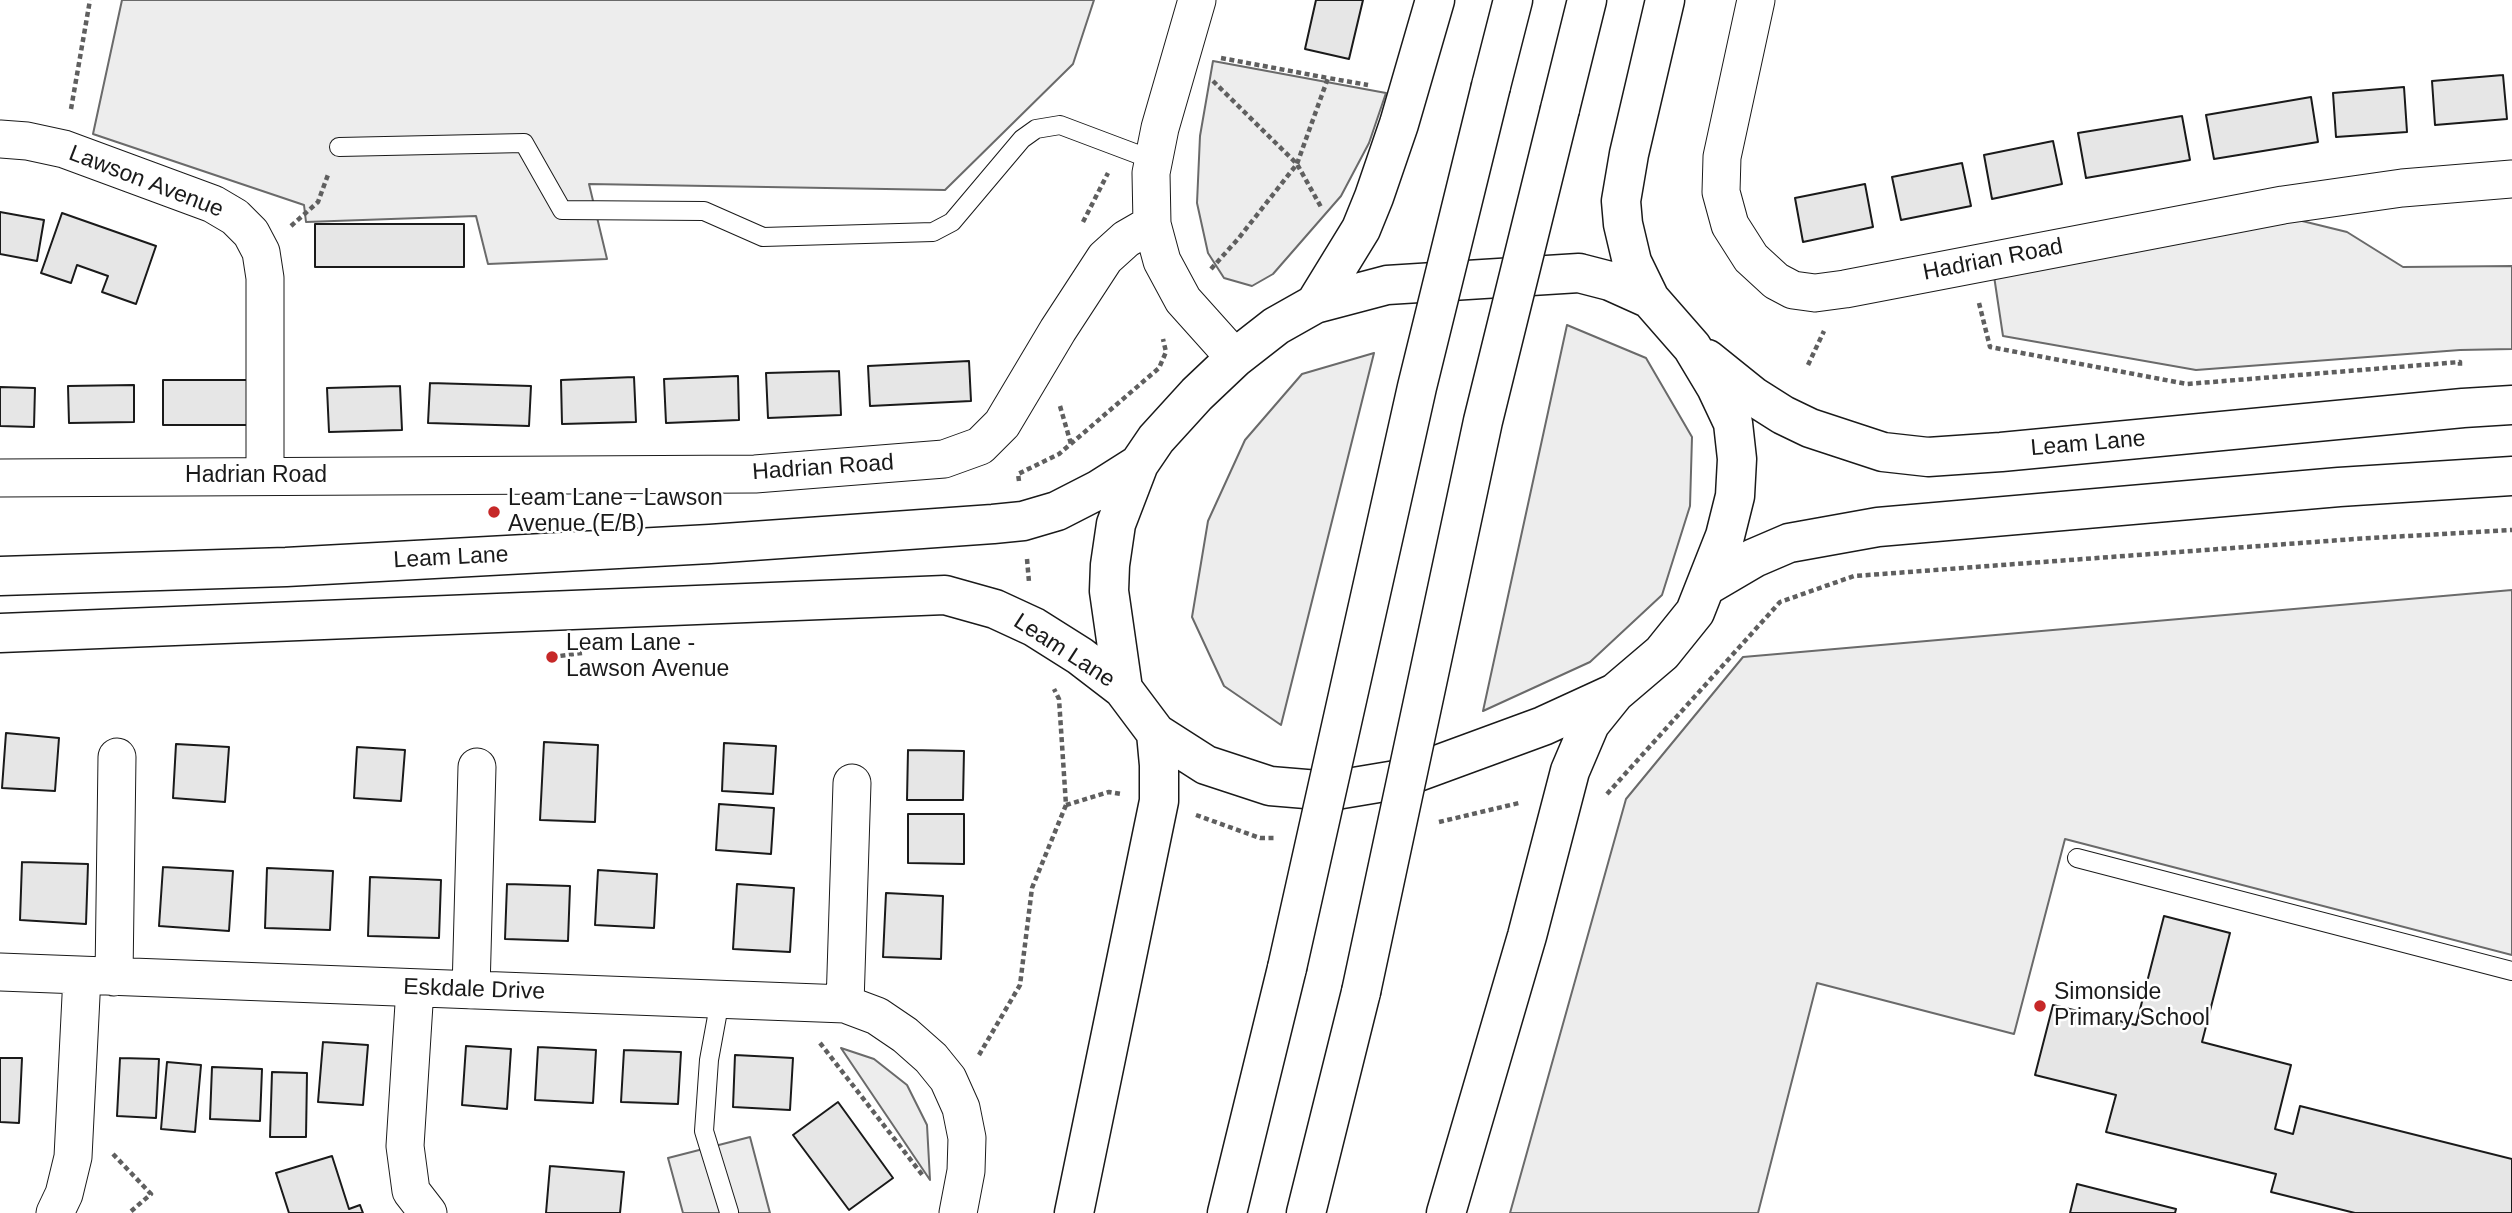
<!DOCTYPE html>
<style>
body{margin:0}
canvas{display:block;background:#fff}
</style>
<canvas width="2512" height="1213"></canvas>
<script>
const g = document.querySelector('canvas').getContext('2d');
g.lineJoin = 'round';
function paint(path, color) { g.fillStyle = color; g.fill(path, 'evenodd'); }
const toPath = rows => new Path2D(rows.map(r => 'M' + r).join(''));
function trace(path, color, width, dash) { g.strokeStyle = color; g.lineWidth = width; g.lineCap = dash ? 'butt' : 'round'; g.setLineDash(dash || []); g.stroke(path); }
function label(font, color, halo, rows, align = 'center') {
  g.font = font + ' Arial,sans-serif'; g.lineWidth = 5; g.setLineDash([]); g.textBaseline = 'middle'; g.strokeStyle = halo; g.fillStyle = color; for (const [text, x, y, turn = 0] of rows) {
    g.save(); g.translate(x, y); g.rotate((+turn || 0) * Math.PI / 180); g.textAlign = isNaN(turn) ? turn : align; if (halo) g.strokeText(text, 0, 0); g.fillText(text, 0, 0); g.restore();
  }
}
const built = toPath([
 [122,0,1094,0,1073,64,945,190,589,184,607,259,488,264,476,216,306,222,304,205,93,134,122,0],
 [1213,61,1386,93,1369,143,1341,196,1273,274,1252,286,1224,278,1208,253,1197,203,1200,136,1213,61],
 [2290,218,2347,232,2403,267,2512,266,2512,349,2460,350,2196,370,2003,336,1994,276,2290,218],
 [1567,325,1646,358,1692,437,1690,506,1662,595,1590,662,1483,711,1567,325],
 [1374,353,1281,725,1224,686,1192,617,1208,521,1245,440,1302,374,1374,353],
 [2512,590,2512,955,2065,839,2014,1034,1817,983,1758,1213,1510,1213,1626,799,1743,657,2512,590],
 [841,1048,874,1059,907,1085,927,1125,930,1180,841,1048],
 [750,1137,770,1213,683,1213,668,1158,750,1137]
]);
paint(built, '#ededed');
trace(built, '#6a6a6a', 2);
const building = toPath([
 [1316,0,1363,0,1349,59,1305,49,1316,0],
 [2503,75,2507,119,2435,125,2432,81,2503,75],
 [2404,87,2407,132,2336,137,2333,93,2404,87],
 [2311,97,2318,142,2214,159,2206,115,2311,97],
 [2182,116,2190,160,2086,178,2078,133,2182,116],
 [2053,141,2062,184,1992,199,1984,155,2053,141],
 [1962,163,1971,206,1901,220,1892,177,1962,163],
 [1865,184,1873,227,1803,242,1795,198,1865,184],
 [0,212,44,220,37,261,0,254,0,212],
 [62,213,156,246,136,304,102,292,108,276,77,265,71,283,41,273,62,213],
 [315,224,464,224,464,267,315,267,315,224],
 [969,361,971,401,870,406,868,366,969,361],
 [839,371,841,415,768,418,766,373,839,371],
 [738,376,739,420,666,423,664,379,738,376],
 [634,377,636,422,562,424,561,380,634,377],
 [163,380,250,380,250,425,163,425,163,380],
 [430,383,531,386,529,426,428,423,430,383],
 [134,385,134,422,69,423,68,386,134,385],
 [400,386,402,430,329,432,327,388,400,386],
 [0,387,35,388,34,427,0,426,0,387],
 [6,733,59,738,55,791,2,788,6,733],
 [544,742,598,745,595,822,540,820,544,742],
 [724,743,776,746,773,794,722,791,724,743],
 [176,744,229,747,225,802,173,798,176,744],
 [357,747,405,750,401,801,354,798,357,747],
 [908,750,964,751,963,800,907,800,908,750],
 [719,804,774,808,771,854,716,850,719,804],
 [908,814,964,814,964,864,908,863,908,814],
 [22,862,88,864,86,924,20,920,22,862],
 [163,867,233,871,229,931,159,926,163,867],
 [267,868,333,871,330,930,265,928,267,868],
 [598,870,657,874,654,928,595,925,598,870],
 [370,877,441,880,439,938,368,936,370,877],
 [507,884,570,886,568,941,505,939,507,884],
 [737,884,794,888,790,952,733,949,737,884],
 [886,893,943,896,941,959,883,957,886,893],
 [2164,916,2230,933,2202,1042,2291,1065,2275,1129,2293,1134,2300,1106,2512,1159,2512,1213,2355,1213,2271,1192,2276,1174,2106,1132,2116,1095,2035,1075,2053,1005,2136,1025,2164,916],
 [323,1042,368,1045,363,1105,318,1102,323,1042],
 [466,1046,511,1049,507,1109,462,1105,466,1046],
 [538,1047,596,1050,593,1103,535,1100,538,1047],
 [624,1050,681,1052,678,1104,621,1102,624,1050],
 [735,1055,793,1058,790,1110,733,1107,735,1055],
 [0,1058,22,1058,19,1123,0,1122,0,1058],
 [120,1058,159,1059,156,1118,117,1116,120,1058],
 [167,1062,201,1065,195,1132,161,1129,167,1062],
 [212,1067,262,1069,260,1121,210,1119,212,1067],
 [272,1072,307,1073,306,1137,270,1137,272,1072],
 [838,1102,893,1178,849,1210,793,1135,838,1102],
 [332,1156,349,1209,360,1205,363,1213,289,1213,276,1173,332,1156],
 [550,1166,624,1172,620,1213,546,1213,550,1166],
 [2077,1184,2176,1209,2175,1213,2070,1213,2077,1184]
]);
paint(building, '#e6e6e6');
trace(building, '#1a1a1a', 2);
const service = toPath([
 [339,147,524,143,562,210,704,211,763,237,933,232,952,222,1022,139,1036,129,1060,125,1153,160],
 [2077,858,2512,971],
 [720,1000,709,1060,704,1131,729,1212]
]);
const minor = toPath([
 [1197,0,1160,128,1151,173,1152,224,1162,261,1183,300,1235,358],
 [1756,0,1722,157,1721,192,1730,225,1751,258,1776,281,1793,290,1815,293,1845,289,2283,205,2402,188,2512,179],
 [0,139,27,141,64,149,213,204,235,217,251,233,261,252,265,278,265,476],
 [0,478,755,474,944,459,980,446,1002,424,1058,330,1105,258,1126,239,1152,224],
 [0,972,845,1004,877,1016,905,1035,931,1058,948,1079,961,1108,967,1138,966,1171,958,1213],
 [114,977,117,757],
 [415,988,405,1146,411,1191,428,1213],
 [471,990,477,767],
 [845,1004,852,783],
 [55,1213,64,1194,73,1157,82,976]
]);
const trunk = toPath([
 [1491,86,1513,0],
 [1560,109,1587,0],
 [1579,273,1610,281,1650,299,1692,347,1716,387,1733,423,1737,459,1735,496,1725,536,1695,612,1662,653,1615,693,1543,726,1396,780,1330,791,1270,786,1206,765,1156,733,1123,689,1109,591,1110,565,1116,524,1139,464,1156,439,1197,394,1235,358,1276,326,1315,304,1387,285,1579,273],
 [1650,299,1632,262,1623,224,1621,201,1629,154,1665,0],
 [1315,304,1361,229,1374,197,1399,124,1435,0],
 [1707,359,1753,396,1783,415,1810,428,1883,452,1928,457,2001,452,2463,408,2512,405],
 [0,576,286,567,710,544,993,524,1023,521,1057,511,1098,490,1139,464],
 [1708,585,1754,558,1789,543,1878,527,2339,487,2512,476],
 [0,633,945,595,995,609,1034,627,1080,656,1123,689],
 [1074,1213,1159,801,1159,765,1156,733],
 [1227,1213,1287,968],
 [1306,1213,1361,992],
 [1446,1213,1527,936,1570,771,1590,724,1615,693]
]);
trace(service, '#1a1a1a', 20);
trace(minor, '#1a1a1a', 39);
trace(trunk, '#1a1a1a', 41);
trace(toPath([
 [1221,58,1328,78],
 [1213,81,1297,164,1321,207],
 [71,109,90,0],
 [1083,222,1108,173],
 [291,226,318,202,329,172],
 [1211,269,1238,239,1297,164,1328,78,1368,85],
 [1979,303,1990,347,2187,384,2460,362,2460,369],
 [1808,365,1824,331],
 [1060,406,1071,444],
 [1019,481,1018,474,1059,454,1159,368,1166,352,1163,339],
 [1027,559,1029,582],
 [552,657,582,653],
 [1607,794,1780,602,1854,576,2354,539,2512,530],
 [1066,805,1109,792,1121,794],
 [1196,815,1260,838,1274,838],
 [1439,822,1519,803],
 [820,1043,924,1177],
 [979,1055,1020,985,1032,888,1066,805,1059,699,1054,689],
 [113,1154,151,1194,129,1213]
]), '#5f5f5f', 4.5, [5, 3.5]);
trace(service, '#fff', 18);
trace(minor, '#fff', 37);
trace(trunk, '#fff', 38);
const trunkBridge = toPath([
 [1287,968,1417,387,1491,86],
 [1361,992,1483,421,1560,109]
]);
trace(trunkBridge, '#1a1a1a', 41, []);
trace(trunkBridge, '#fff', 38);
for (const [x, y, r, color] of [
 [494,512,7,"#c62828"],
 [552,657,7,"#c62828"],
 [2040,1006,7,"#c62828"]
]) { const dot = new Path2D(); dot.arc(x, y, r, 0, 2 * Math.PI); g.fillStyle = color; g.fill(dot); trace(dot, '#fff', 2.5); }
label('23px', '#1a1a1a', '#fff', [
 ["Lawson Avenue",146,182,21],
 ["Hadrian Road",1993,260,-11],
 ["Leam Lane",2088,444,-5],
 ["Hadrian Road",823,468,-4],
 ["Hadrian Road",256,476],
 ["Leam Lane",451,558,-3],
 ["Leam Lane",1064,651,33],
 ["Eskdale Drive",474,990,2]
]);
label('23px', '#1a1a1a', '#fff', [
 ["Leam Lane - Lawson",508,499],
 ["Avenue (E/B)",508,525],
 ["Leam Lane -",566,644],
 ["Lawson Avenue",566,670],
 ["Simonside",2054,993],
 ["Primary School",2054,1019]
], 'left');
</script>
